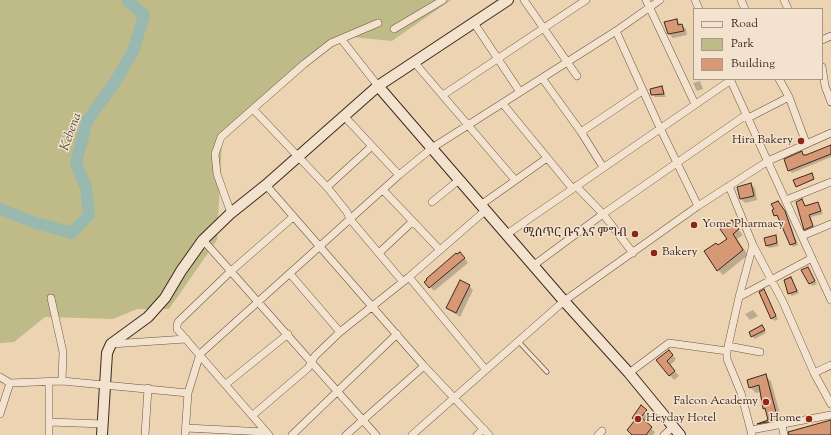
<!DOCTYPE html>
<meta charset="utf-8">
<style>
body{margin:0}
#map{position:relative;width:831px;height:435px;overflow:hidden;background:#ecd4b3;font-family:"Sorts Mill Goudy",serif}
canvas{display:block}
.legend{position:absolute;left:693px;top:8px;width:130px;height:72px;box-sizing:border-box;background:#f3e3ce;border:1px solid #ab9988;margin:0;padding:5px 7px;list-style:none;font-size:12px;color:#3e291f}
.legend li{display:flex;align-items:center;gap:8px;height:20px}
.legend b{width:20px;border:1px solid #ab9988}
</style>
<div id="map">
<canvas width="831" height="435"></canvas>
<ul class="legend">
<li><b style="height:5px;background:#f3e3ce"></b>Road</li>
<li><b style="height:11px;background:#bebb88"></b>Park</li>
<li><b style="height:11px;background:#d79876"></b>Building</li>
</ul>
</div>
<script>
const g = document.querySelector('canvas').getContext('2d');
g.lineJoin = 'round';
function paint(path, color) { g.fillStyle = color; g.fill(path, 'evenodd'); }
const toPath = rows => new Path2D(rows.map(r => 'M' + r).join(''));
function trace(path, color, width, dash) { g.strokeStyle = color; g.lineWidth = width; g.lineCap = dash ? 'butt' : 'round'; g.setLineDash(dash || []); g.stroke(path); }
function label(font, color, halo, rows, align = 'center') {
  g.font = font + ' "Sorts Mill Goudy","Noto Serif Ethiopic",serif'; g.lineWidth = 3; g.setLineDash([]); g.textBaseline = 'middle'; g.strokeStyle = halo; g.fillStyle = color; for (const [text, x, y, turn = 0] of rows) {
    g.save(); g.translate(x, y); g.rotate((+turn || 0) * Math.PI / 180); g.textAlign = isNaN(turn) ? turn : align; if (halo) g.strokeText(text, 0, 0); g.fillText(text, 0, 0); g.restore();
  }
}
paint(toPath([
 [0,0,451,0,392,41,341,36,222,139,217,240,169,309,137,309,113,319,45,317,14,342,0,343]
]), '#bebb88');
paint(toPath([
 [676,20,686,29,687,35,673,38,669,34],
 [700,81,703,89,697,91,693,83],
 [662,87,666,97,655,97,652,94],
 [831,146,831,157,792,173,789,170,802,153,805,156],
 [813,175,814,180,797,186],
 [751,184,755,188,757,200,745,203,741,199],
 [778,202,787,215,798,245,793,247,779,217,775,215,775,210],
 [804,203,806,207,818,203,823,214,811,217,814,228,808,231,805,229],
 [732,222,743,235,737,239,748,255,723,275,718,270,718,246,728,240],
 [775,236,779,246,769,248,767,245],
 [464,257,468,263,434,291,426,282],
 [808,268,817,284,812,286,803,270],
 [791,278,799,293,792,296,789,293],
 [469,286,473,290,460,317,447,308],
 [764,290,778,319,775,321,772,318],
 [753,310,758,316,750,320,745,314],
 [762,326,766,333,755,339,752,336],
 [673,355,676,359,670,366,679,376,674,380,657,360],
 [765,376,771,381,783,425,763,429,758,424,769,420,767,412,764,409,761,392,756,393,750,387],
 [646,411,650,415,644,422,655,432,653,435,633,435,636,421]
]), '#0003');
trace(toPath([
 [0,209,36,223,72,233,89,215,86,188,76,163,87,121,117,79,134,49,144,15,127,0]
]), '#99b8af', 12);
const building = toPath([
 [677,19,678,25,682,24,684,31,668,34,664,22,677,19],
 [662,86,664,94,651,95,650,89,662,86],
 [831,145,831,154,788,171,784,159,802,151,803,155,806,155,831,145],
 [812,173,814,179,796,187,793,180,812,173],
 [751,183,754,196,740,199,737,187,751,183],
 [802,199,805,206,818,202,821,211,809,215,813,226,804,230,796,202,802,199],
 [778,201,785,211,796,243,790,245,777,215,774,216,772,210,774,209,771,204,778,201],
 [732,220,739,229,733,234,743,250,717,271,704,251,716,243,718,245,727,239,720,229,732,220],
 [776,235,777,243,766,246,764,238,776,235],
 [460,252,465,258,429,288,424,282,427,280,426,279,456,253,457,254,460,252],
 [808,267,815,281,809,284,801,270,808,267],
 [791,277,797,291,788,294,784,280,791,277],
 [460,280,470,285,456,313,446,308,460,280],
 [764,289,776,316,771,319,759,292,764,289],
 [762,325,765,330,751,337,749,332,762,325],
 [669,350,673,355,667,361,675,371,669,376,656,360,669,350],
 [766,374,778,420,757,424,768,420,765,408,763,409,759,385,749,388,747,380,766,374],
 [641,405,647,410,641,417,652,427,646,435,632,435,627,430,635,420,632,418,641,405],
 [831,420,831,435,789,435,788,432,831,420]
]);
paint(building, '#d79876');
trace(building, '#3e291f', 1);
const service = toPath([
 [518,341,547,372]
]);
const minor = toPath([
 [524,0,577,76],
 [646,0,695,104],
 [695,0,699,9],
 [741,0,745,9],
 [784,0,788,9],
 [474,23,520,92],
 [394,29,443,0],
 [616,31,660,128,698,206],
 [342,40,378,86],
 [822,40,831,36],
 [414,62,515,180],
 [822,67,825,86,831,102],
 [542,78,581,132,642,91],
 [730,79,831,300],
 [779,79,789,97,806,143],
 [443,95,586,0],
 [503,104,572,188],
 [253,109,327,187,347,212,350,219,403,282],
 [344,116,399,175],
 [748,118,789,97],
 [581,132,603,167],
 [266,185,424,366,489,435],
 [576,186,603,214,633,253],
 [729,186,753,245,739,297],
 [327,187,372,146],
 [384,191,440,250],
 [786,200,831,182],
 [432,202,459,180],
 [482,204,547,158],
 [231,213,217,174,215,154,221,137,304,64,331,43,378,23],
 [507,234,731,80],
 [802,236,831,224],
 [203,240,376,435],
 [753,245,783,302,814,373,831,404],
 [380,252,412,222],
 [534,265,603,214,746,115],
 [291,275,340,332],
 [409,277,486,370],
 [51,298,63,352,62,381],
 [111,344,186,339],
 [728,346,760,352],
 [629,373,669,343,727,351],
 [814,373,831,365],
 [0,377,10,383,62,381,188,393],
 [49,383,49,435],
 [226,384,288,334],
 [0,414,10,383],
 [253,415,308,368,315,356,340,332,409,277,486,210],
 [50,422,103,424],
 [782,425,784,435],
 [186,428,266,432],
 [751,430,831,415],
 [145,435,148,388],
 [185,435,188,393,200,354,399,175,432,148,616,31,660,0],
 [269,435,177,329,177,326,178,322,230,272,293,217],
 [292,435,397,334],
 [346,435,424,366],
 [412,435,564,301,698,206,768,161,831,133],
 [477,435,484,429],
 [598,435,602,431],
 [664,435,674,426],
 [752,435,741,393,727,359,727,351,739,297,812,258]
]);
const secondary = toPath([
 [378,86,564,301,629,373,680,435],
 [102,435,107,353,111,344,148,317,165,298,181,271,203,240,231,213,266,185,378,86,508,0]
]);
trace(service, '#6a5444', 5);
trace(minor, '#6a5444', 8);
trace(secondary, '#3e291f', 12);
trace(service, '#f3e3ce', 3.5);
trace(minor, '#f3e3ce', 7);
trace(secondary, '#f3e3ce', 10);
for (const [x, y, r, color] of [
 [801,141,4,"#8f2418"],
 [694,225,4,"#8f2418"],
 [635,234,4,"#8f2418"],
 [654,253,4,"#8f2418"],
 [766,402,4,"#8f2418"],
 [638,419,4,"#8f2418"],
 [809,419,4,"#8f2418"]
]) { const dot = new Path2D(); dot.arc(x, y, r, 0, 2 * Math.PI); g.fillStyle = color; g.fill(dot); trace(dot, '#f3e3ce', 1.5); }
label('12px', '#3e291f', '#f3e3ce', [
 ["Hira Bakery",793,141],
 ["Yome Pharmacy",702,225,"left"],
 ["ሚስጥር ቡና እና ምግብ",627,234],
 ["Bakery",662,253,"left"],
 ["Falcon Academy",758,402],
 ["Heyday Hotel",646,419,"left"],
 ["Home",801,419]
], 'right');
label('italic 13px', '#554d43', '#f3e3ce', [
 ["Kebena",72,132,-70]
]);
</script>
